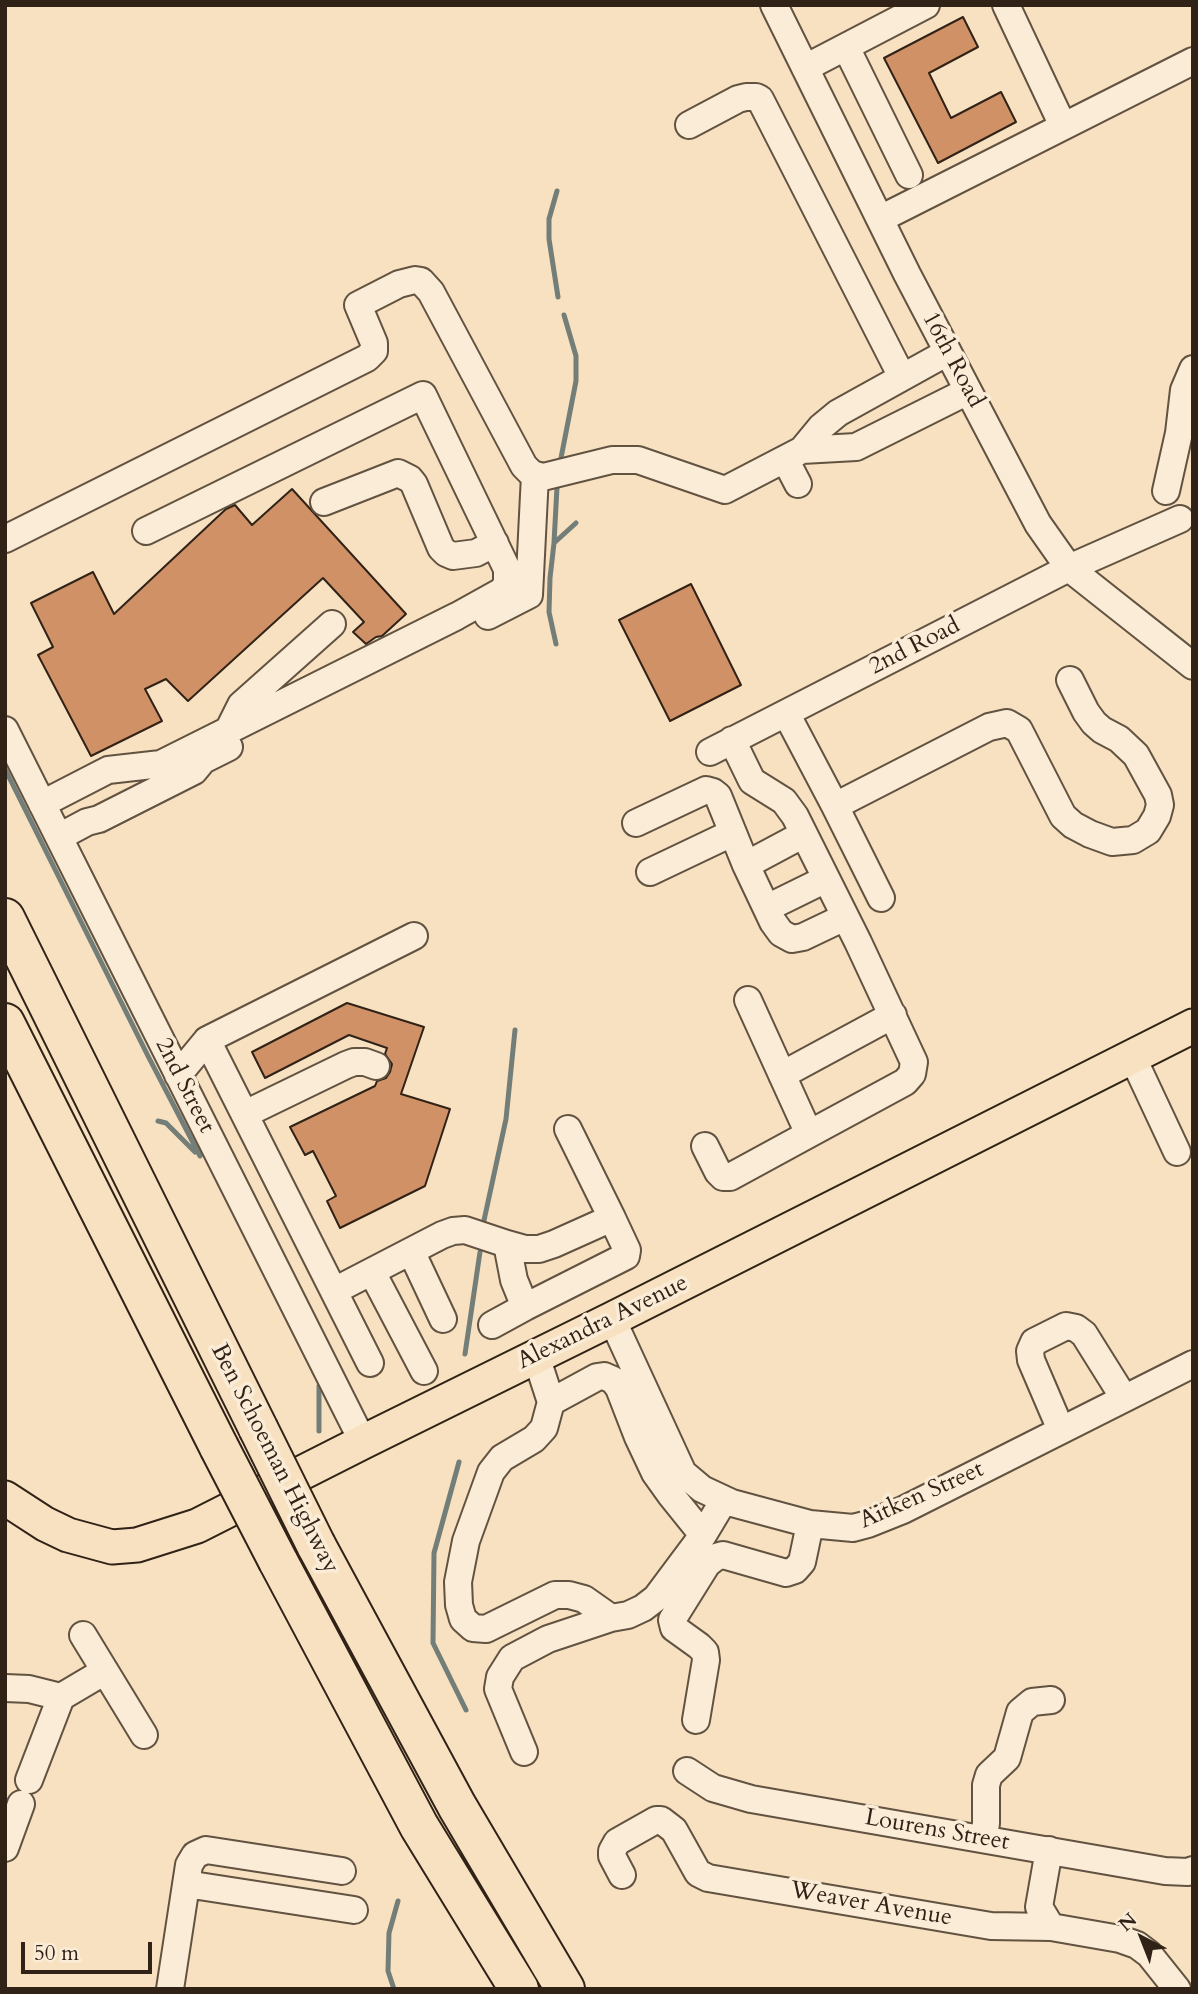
<!DOCTYPE html>
<style>
body{margin:0}
#map{position:relative;width:1198px;height:1994px;overflow:hidden;background:#f8e1c0;font-family:Cardo,serif}
canvas{display:block}
.frame{position:absolute;inset:0;border:7px solid #302217;pointer-events:none}
.north{position:absolute;left:1107px;top:1903px;width:70px;height:70px;-webkit-text-stroke:5px #faecd6;paint-order:stroke;rotate:318deg;font-size:19px;font-weight:700;line-height:28px;text-align:center;color:#302217}
.north::after{content:'';display:block;margin:auto;width:24px;height:32px;background:#302217;clip-path:polygon(50% 0,100% 100%,50% 72%,0 100%)}
.scale{position:absolute;left:21px;top:1942px;width:131px;height:32px;box-sizing:border-box;border:4px solid #302217;border-top:0;padding-left:9px;font-size:21px;line-height:24px;white-space:nowrap;color:#302217;-webkit-text-stroke:5px #faecd6;paint-order:stroke}
</style>
<div id="map">
<canvas width="1198" height="1994"></canvas>
<div class="frame"></div>
<div class="north">N</div>
<div class="scale">50 m</div>
</div>
<script>
const g = document.querySelector('canvas').getContext('2d');
g.lineJoin = 'round';
const toPath = rows => new Path2D(rows.map(r => 'M' + r).join(''));
function trace(path, color, width, dash) { g.strokeStyle = color; g.lineWidth = width; g.lineCap = dash ? 'butt' : 'round'; g.setLineDash(dash || []); g.stroke(path); }
function paint(path, color) { g.fillStyle = color; g.fill(path, 'evenodd'); }
function label(font, color, halo, rows, align = 'center') {
  g.font = font + ' Cardo,serif'; g.lineWidth = 7; g.setLineDash([]); g.textBaseline = 'middle'; g.strokeStyle = halo; g.fillStyle = color; for (const [text, x, y, turn = 0] of rows) {
    g.save(); g.translate(x, y); g.rotate((+turn || 0) * Math.PI / 180); g.textAlign = isNaN(turn) ? turn : align; if (halo) g.strokeText(text, 0, 0); g.fillText(text, 0, 0); g.restore();
  }
}
trace(toPath([
 [557,191,549,219,549,239,558,297],
 [561,458,576,381,576,356,564,315],
 [554,543,557,487],
 [556,644,549,612,550,578,554,543,576,523],
 [5,769,148,1056,200,1156],
 [158,1121,166,1123,195,1152],
 [483,1225,506,1119,515,1030],
 [465,1354,480,1252],
 [319,1386,319,1431],
 [459,1462,434,1553,433,1643,466,1710],
 [394,1989,388,1971,389,1933,398,1901]
]), '#737e78', 5);
const building = toPath([
 [963,17,978,47,929,73,951,118,1001,92,1016,122,938,163,884,58,963,17],
 [292,489,406,614,382,636,376,637,366,644,353,632,364,622,323,578,188,701,166,679,145,689,162,721,91,756,38,655,53,647,31,603,93,572,114,614,226,509,235,505,252,525,292,489],
 [691,584,741,685,670,721,619,620,691,584],
 [347,1003,424,1027,401,1094,450,1109,425,1186,340,1228,327,1201,336,1196,313,1151,305,1155,290,1127,375,1086,377,1081,386,1078,390,1072,392,1064,385,1054,387,1048,349,1035,265,1078,252,1052,347,1003]
]);
paint(building, '#d09166');
trace(building, '#302217', 2);
const minor = toPath([
 [774,5,907,274,1038,524,1069,568,1193,666],
 [1006,5,1063,126],
 [846,47,909,175],
 [805,68,926,5],
 [689,125,738,99,746,97,756,97,760,99,902,377],
 [880,219,1193,61],
 [802,450,856,447,968,391],
 [785,459,798,484],
 [1166,491,1179,433,1184,390,1193,369],
 [324,502,398,473,410,479,414,484,441,548,446,553,453,556,476,553,495,543],
 [5,539,367,358,374,351,374,343,358,305,399,284,415,280,421,281,431,292,524,466,532,474,543,477,612,460,638,460,725,490,802,450,821,427,838,413,948,352],
 [488,616,529,595,535,475],
 [786,713,835,806,881,898],
 [230,727,241,705,332,624],
 [5,730,363,1442],
 [732,740,752,781,784,801,795,816,858,942,914,1062,912,1074,905,1082,809,1134,748,1000],
 [710,752,1069,568,1180,519],
 [42,804,108,770,161,764,457,616,502,591,507,584,507,569,423,395,146,531],
 [835,806,989,727,1007,723,1019,730,1063,816,1073,825,1090,834,1112,842,1133,840,1148,831,1157,816,1160,805,1158,795,1136,755,1119,739,1102,730,1094,723,1086,712,1070,680],
 [636,823,706,790,713,792,718,796,746,865],
 [804,834,746,865,773,922,781,933,792,939,803,937,845,917],
 [59,837,87,822,99,819,194,771,203,760,229,747],
 [650,872,732,833],
 [767,908,826,879],
 [207,1040,370,1363],
 [1132,1056,1177,1152],
 [178,1075,207,1040,414,936],
 [782,1075,893,1015],
 [245,1114,346,1065,354,1062,365,1062,376,1066],
 [568,1129,612,1218],
 [705,1146,718,1172,723,1177,730,1177,809,1134],
 [411,1251,443,1319],
 [372,1272,424,1371],
 [334,1291,442,1235,453,1231,465,1230,507,1244,525,1249,539,1249,554,1244,612,1218,627,1250,626,1256,525,1307],
 [612,1319,683,1473,702,1489,732,1503,810,1524,853,1528,868,1524,903,1510,1193,1364],
 [492,1325,525,1307,514,1280,507,1244],
 [536,1356,551,1402,544,1428,534,1439,502,1458,491,1472,466,1541,458,1582,459,1605,463,1619,473,1628,486,1629,555,1595,569,1595,584,1599,611,1618],
 [551,1402,597,1377,604,1376,613,1380,619,1388,638,1437,655,1473,670,1494,703,1535],
 [1061,1430,1031,1360,1030,1351,1034,1342,1066,1326,1076,1328,1084,1334,1124,1398],
 [83,1635,144,1735],
 [5,1688,29,1689,61,1697,105,1671],
 [696,1720,706,1660,705,1652,699,1646,674,1628,672,1620,707,1564,716,1557,723,1555,786,1573,795,1570,802,1562,810,1524],
 [524,1752,498,1689,500,1677,512,1658,548,1639,611,1618,628,1615,643,1608,656,1598,703,1535,724,1500],
 [687,1771,713,1788,751,1799,1165,1871,1188,1872,1193,1870],
 [29,1780,61,1697],
 [984,1839,986,1823,986,1785,989,1775,1007,1758,1020,1712,1032,1702,1051,1700],
 [5,1848,21,1804],
 [1049,1850,1039,1907,1051,1927],
 [622,1875,612,1856,612,1851,617,1842,656,1820,661,1820,674,1830,698,1873,708,1878,991,1926,1051,1927,1120,1939,1137,1945,1149,1954,1177,1989],
 [186,1884,354,1910],
 [170,1989,189,1865,195,1855,206,1850,342,1871]
]);
const major = toPath([
 [5,1498,45,1524,68,1535,112,1547,137,1545,197,1526,363,1442,612,1319,1193,1026]
]);
const highway = toPath([
 [5,918,258,1428],
 [5,1023,219,1447],
 [316,1545,457,1806,565,1989],
 [278,1561,419,1826,519,1989]
]);
trace(minor, '#625241', 30);
trace(major, '#302217', 37);
trace(highway, '#302217', 42);
trace(minor, '#faecd6', 26);
trace(major, '#f8e1c0', 33);
trace(highway, '#f8e1c0', 38);
const highwayBridge = toPath([
 [258,1428,316,1545],
 [219,1447,278,1561]
]);
trace(highwayBridge, '#302217', 42, []);
trace(highwayBridge, '#f8e1c0', 38);
label('24px', '#302217', '#faecd6', [
 ["16th Road",952,360,62],
 ["2nd Road",915,647,-27],
 ["2nd Street",184,1086,63],
 ["Alexandra Avenue",603,1323,-26],
 ["Ben Schoeman Highway",274,1459,63],
 ["Aitken Street",922,1496,-24],
 ["Lourens Street",937,1831,10],
 ["Weaver Avenue",871,1905,10]
]);
</script>
